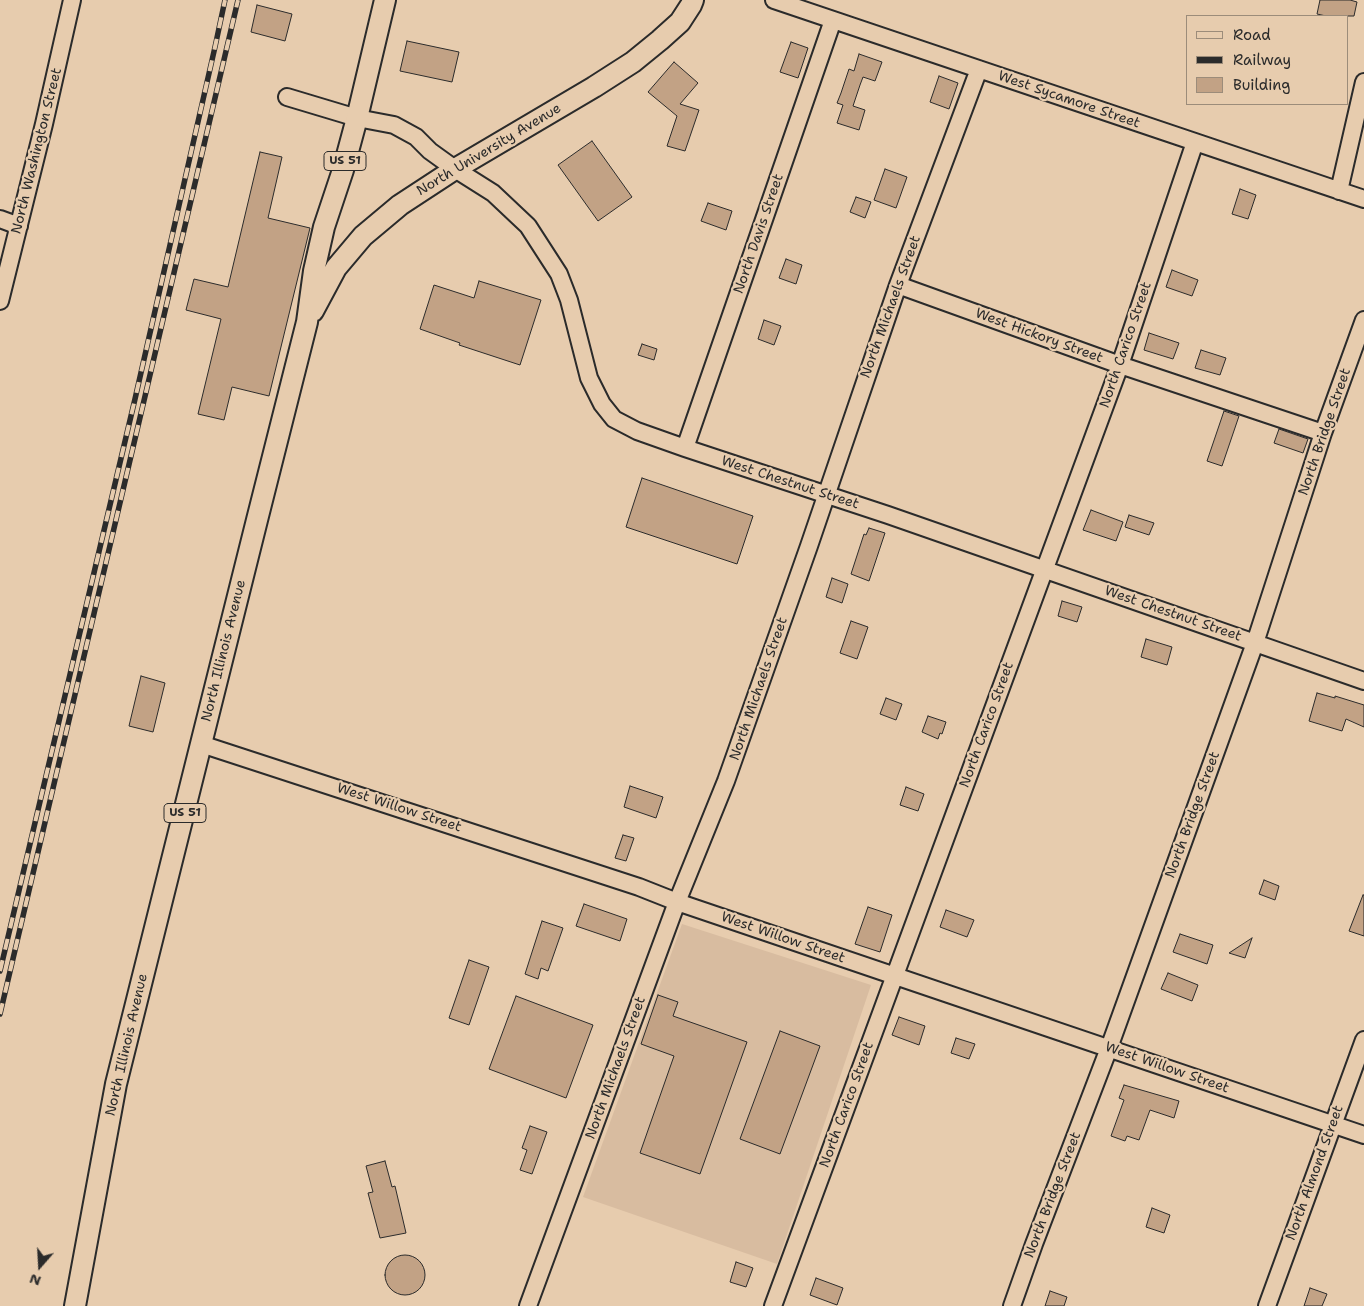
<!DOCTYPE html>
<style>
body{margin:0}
#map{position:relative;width:1364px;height:1306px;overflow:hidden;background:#e7ccae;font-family:"Shantell Sans",sans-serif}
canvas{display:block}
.legend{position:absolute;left:1186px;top:15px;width:162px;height:90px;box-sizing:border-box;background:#e7ccae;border:1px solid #9c8c7a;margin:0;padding:6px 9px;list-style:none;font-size:15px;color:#2b2b2b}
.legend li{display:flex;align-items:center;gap:10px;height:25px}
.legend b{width:25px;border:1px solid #9c8c7a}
.north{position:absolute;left:15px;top:1241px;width:50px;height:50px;-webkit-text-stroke:4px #e7ccae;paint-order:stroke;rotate:199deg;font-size:14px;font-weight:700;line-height:20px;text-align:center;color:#2b2b2b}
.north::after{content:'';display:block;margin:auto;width:18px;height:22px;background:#2b2b2b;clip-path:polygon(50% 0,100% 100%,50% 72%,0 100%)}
</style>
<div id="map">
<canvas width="1364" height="1306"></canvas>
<ul class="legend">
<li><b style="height:6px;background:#e7ccae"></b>Road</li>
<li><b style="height:6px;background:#2b2b2b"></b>Railway</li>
<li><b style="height:14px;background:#c2a285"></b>Building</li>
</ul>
<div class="north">N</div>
</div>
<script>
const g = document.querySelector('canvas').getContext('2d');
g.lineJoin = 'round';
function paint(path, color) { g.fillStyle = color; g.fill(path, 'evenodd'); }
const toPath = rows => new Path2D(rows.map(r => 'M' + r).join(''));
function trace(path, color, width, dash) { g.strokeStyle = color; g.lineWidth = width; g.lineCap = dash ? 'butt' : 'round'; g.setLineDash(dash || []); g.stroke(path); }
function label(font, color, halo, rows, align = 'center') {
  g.font = font + ' "Shantell Sans",sans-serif'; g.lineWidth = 4.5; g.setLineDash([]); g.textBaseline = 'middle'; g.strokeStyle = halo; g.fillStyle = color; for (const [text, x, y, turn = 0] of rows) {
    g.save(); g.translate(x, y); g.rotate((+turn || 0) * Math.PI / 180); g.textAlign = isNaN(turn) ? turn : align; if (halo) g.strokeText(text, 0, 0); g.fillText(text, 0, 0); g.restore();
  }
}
paint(toPath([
 [682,924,871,985,777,1264,583,1197]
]), '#d8bca0');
const building = toPath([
 [1320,0,1350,0,1357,2,1354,16,1326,16,1317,14,1320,0],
 [257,5,292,14,285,41,251,32,257,5],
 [407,41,459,52,452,82,400,71,407,41],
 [791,42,808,48,798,78,780,72,791,42],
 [859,54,882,62,875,81,863,77,860,85,853,106,865,110,859,130,837,123,843,105,837,103,841,93,849,69,854,71,859,54],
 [674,62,698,83,680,104,699,110,685,151,667,146,677,116,648,92,674,62],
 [939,76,958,83,949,109,930,102,939,76],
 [592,141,632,197,598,221,558,165,592,141],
 [260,152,282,157,268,218,310,228,269,396,232,387,224,420,198,414,221,319,186,310,194,279,228,287,260,152],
 [885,169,907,177,896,208,874,200,885,169],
 [1240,189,1256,195,1248,219,1232,214,1240,189],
 [856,197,871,202,865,218,850,212,856,197],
 [708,203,732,211,726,230,701,221,708,203],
 [786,259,802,265,796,284,779,278,786,259],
 [1172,270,1198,280,1192,296,1166,287,1172,270],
 [479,281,541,300,520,365,459,345,460,343,420,329,434,285,474,298,479,281],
 [764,320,781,326,774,345,758,339,764,320],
 [1149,333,1179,343,1173,359,1144,350,1149,333],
 [642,344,657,349,654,360,638,355,642,344],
 [1201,350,1226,358,1220,375,1195,368,1201,350],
 [1224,411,1239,416,1222,466,1207,461,1224,411],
 [1279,429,1308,439,1303,453,1274,443,1279,429],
 [642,478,753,516,737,564,626,527,642,478],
 [1091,510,1123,522,1116,541,1083,530,1091,510],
 [1129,515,1154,523,1149,535,1125,527,1129,515],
 [869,528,885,533,869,581,851,574,864,534,866,535,869,528],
 [832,578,848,584,842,603,826,597,832,578],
 [1062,601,1082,607,1077,622,1058,616,1062,601],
 [851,621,868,627,857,659,840,653,851,621],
 [1146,639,1172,647,1167,665,1141,657,1146,639],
 [141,676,165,683,153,732,129,726,141,676],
 [1317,693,1335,698,1335,696,1364,705,1364,727,1346,719,1342,731,1309,721,1317,693],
 [886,698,902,704,896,720,880,714,886,698],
 [928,716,946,722,942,734,940,733,938,739,922,732,928,716],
 [630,786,663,797,656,818,624,807,630,786],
 [906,787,924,794,918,811,900,805,906,787],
 [623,835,634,838,626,861,615,858,623,835],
 [1264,880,1279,886,1275,900,1259,894,1264,880],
 [1363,895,1364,895,1364,936,1349,931,1363,895],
 [584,904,627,919,620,941,576,926,584,904],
 [868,907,892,915,880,952,855,944,868,907],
 [946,910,974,920,967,937,940,927,946,910],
 [542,921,563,928,548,971,541,968,538,979,525,974,542,921],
 [1180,934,1213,945,1207,964,1173,952,1180,934],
 [1252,938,1245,958,1229,953,1252,938],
 [469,960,489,967,469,1025,449,1018,469,960],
 [1168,973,1198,985,1192,1001,1161,989,1168,973],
 [658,995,678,1002,673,1016,747,1042,700,1174,640,1153,674,1056,641,1044,658,995],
 [516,996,593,1025,566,1098,489,1069,516,996],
 [899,1017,925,1026,919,1045,892,1035,899,1017],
 [780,1031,820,1046,780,1154,740,1139,780,1031],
 [956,1038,975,1044,969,1059,951,1053,956,1038],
 [1124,1085,1179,1101,1174,1118,1150,1110,1139,1140,1127,1136,1125,1141,1111,1136,1124,1100,1119,1098,1124,1085],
 [530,1126,547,1132,532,1174,520,1170,527,1150,522,1148,530,1126],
 [385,1161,392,1187,395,1186,406,1233,380,1238,368,1193,373,1192,366,1166,385,1161],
 [1152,1208,1170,1215,1164,1233,1146,1227,1152,1208],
 '385 1275a20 20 0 1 1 40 0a20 20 0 1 1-40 0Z',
 [736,1262,753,1268,746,1287,730,1282,736,1262],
 [816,1278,843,1288,837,1305,810,1295,816,1278],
 [1310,1288,1327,1294,1322,1306,1304,1306,1310,1288],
 [1050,1291,1067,1297,1064,1306,1045,1306,1050,1291]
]);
paint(building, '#c2a285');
trace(building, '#2b2b2b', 1);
const minor = toPath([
 [774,0,1364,199],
 [287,97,357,118,394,125,416,137,430,151,455,169,493,193,528,226,559,274,569,300,589,378,602,404,614,419,637,431,685,448,888,515,1364,681],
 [1339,191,1364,82],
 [0,219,19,226],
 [898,285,1120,365,1323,433],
 [0,301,44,124,72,0],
 [685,448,833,20],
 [201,744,639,887,677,902,1364,1135],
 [528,1306,677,902,726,781,809,546,898,285,979,69],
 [773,1306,1120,365,1195,142],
 [1012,1306,1034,1244,1109,1048,1255,643,1323,433,1364,320],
 [1267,1306,1364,1040]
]);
const major = toPath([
 [313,311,336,268,363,236,400,205,455,169,594,87,633,62,660,40,680,22,691,5,693,0],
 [75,1306,116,1084,257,520,307,322,314,271,324,227,343,170,357,118,385,0]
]);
trace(minor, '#2b2b2b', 20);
trace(major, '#2b2b2b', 24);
trace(minor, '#e7ccae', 16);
trace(major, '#e7ccae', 20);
const rail = toPath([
 [0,971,135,399,215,47,225,0],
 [0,1014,238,0]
]);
trace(rail, '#2b2b2b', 5.5);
trace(rail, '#e7ccae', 4, [11]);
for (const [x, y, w] of [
 [345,161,42],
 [185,813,42]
]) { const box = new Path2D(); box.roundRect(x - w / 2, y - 9.5, w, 19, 4); g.fillStyle = '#e7ccae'; g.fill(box); trace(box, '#2b2b2b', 1); }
label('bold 12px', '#2b2b2b', null, [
 ["US 51",345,161],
 ["US 51",185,813]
]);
label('14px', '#2b2b2b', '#e7ccae', [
 ["West Sycamore Street",1069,100,19],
 ["North University Avenue",489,150,-31],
 ["North Washington Street",37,151,-76],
 ["North Davis Street",759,234,-71],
 ["North Michaels Street",891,307,-70],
 ["West Hickory Street",1039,336,20],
 ["North Carico Street",1126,345,-71],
 ["North Bridge Street",1325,432,-71],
 ["West Chestnut Street",790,483,18],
 ["West Chestnut Street",1173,614,19],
 ["North Illinois Avenue",224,651,-76],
 ["North Michaels Street",759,689,-71],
 ["North Carico Street",987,725,-70],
 ["West Willow Street",399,808,18],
 ["North Bridge Street",1193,815,-70],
 ["West Willow Street",783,938,19],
 ["North Illinois Avenue",127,1045,-77],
 ["North Michaels Street",616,1068,-70],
 ["West Willow Street",1167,1068,19],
 ["North Carico Street",847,1105,-70],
 ["North Almond Street",1315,1173,-70],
 ["North Bridge Street",1053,1195,-69]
]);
</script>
